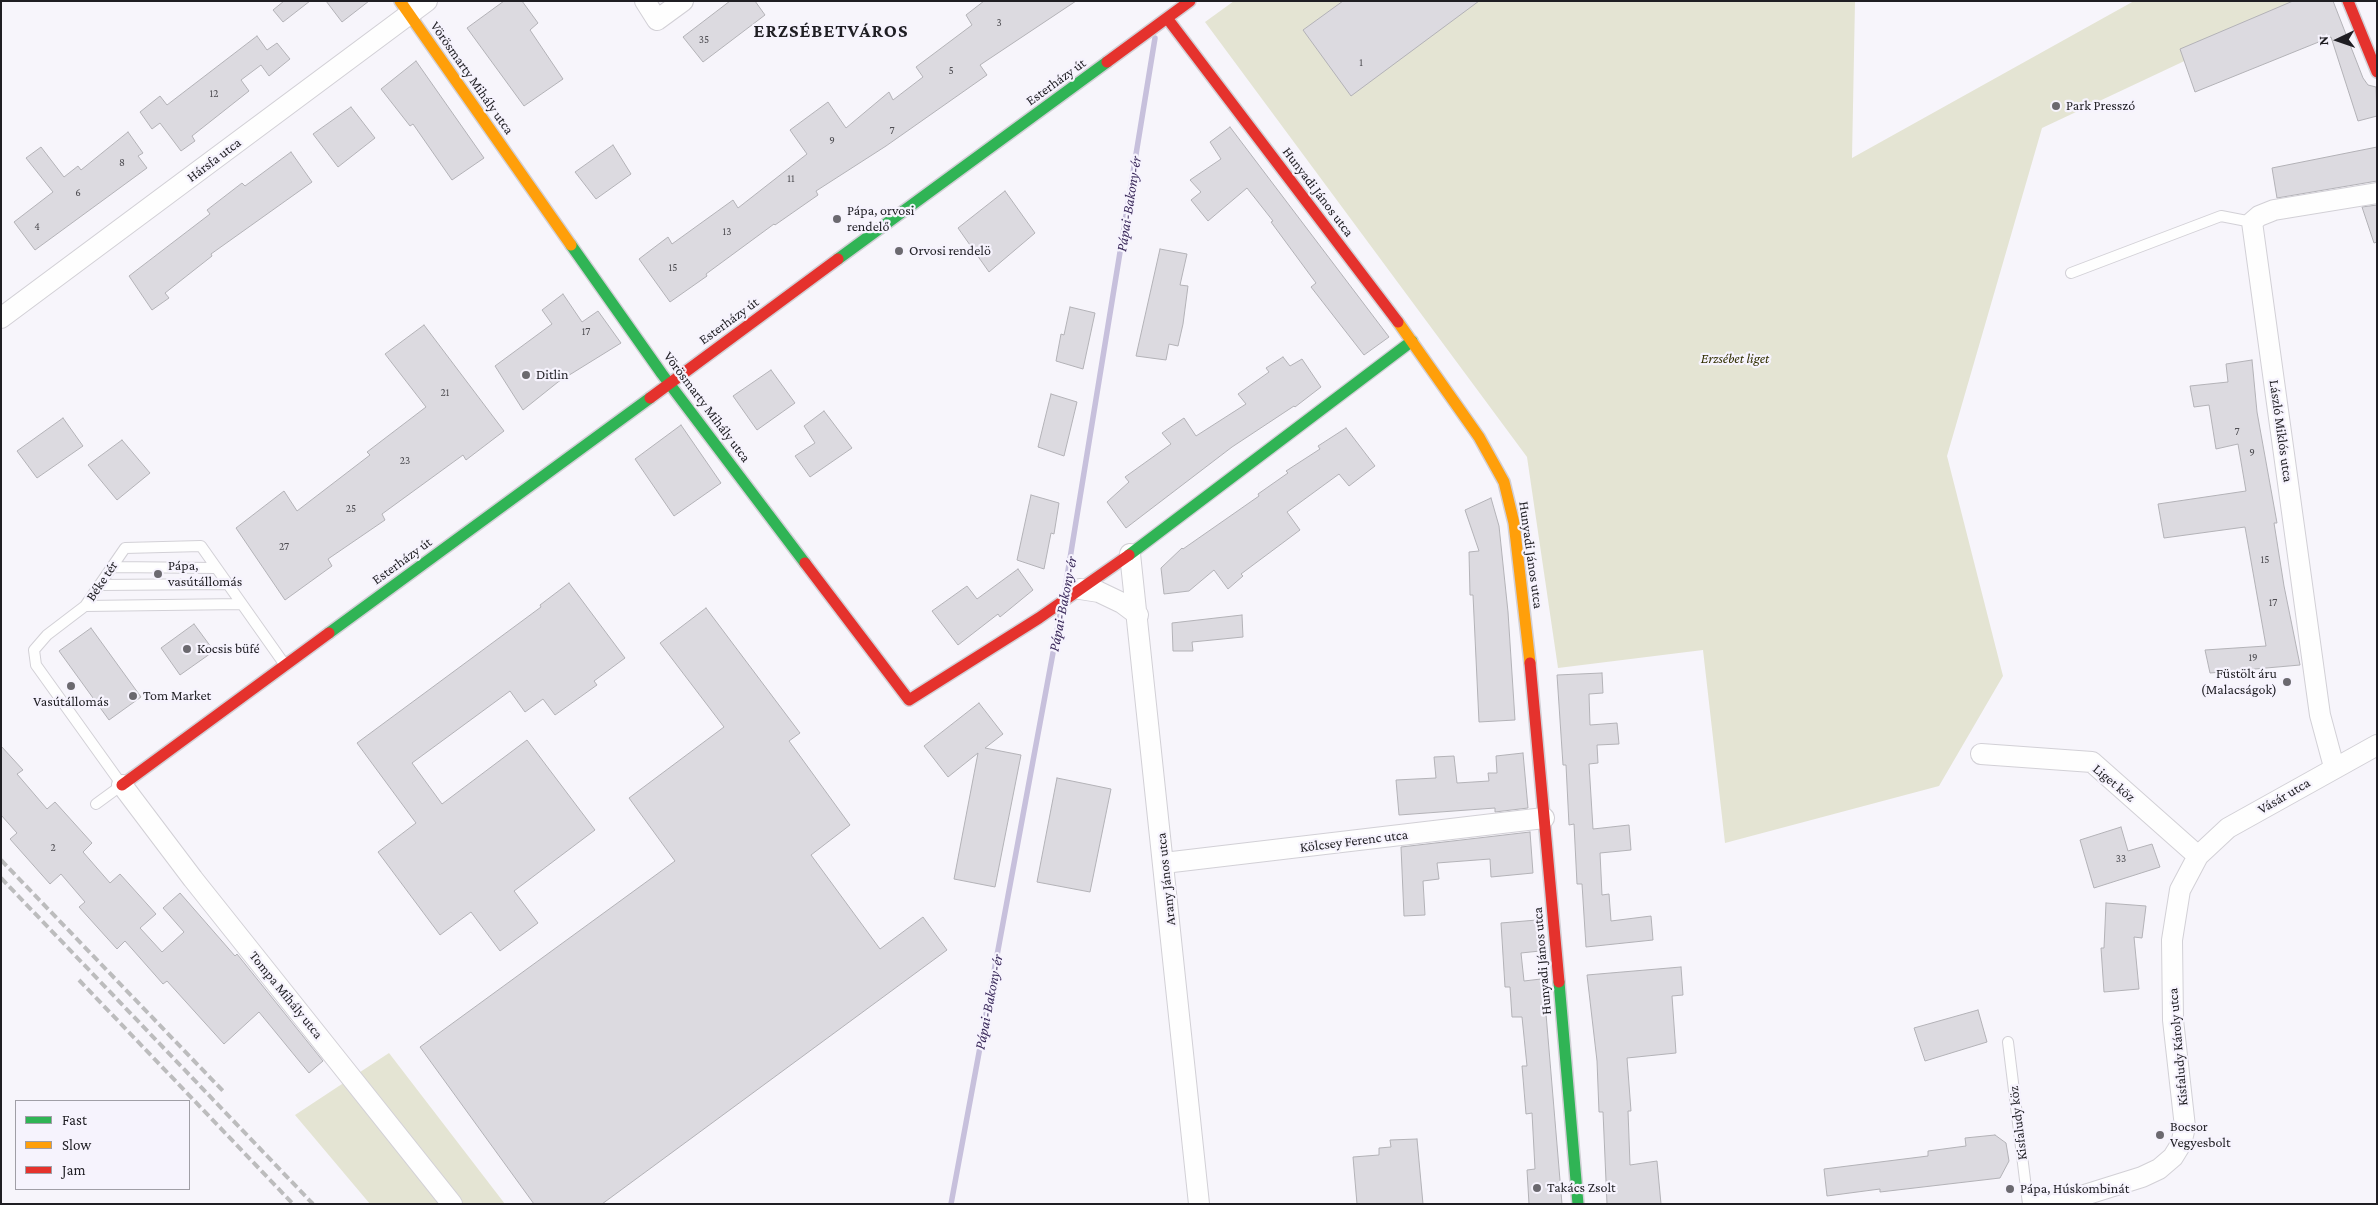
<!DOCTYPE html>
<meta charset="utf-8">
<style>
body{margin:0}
#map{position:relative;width:2378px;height:1205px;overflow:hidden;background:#f7f5fb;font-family:"Crimson Pro",serif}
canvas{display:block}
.frame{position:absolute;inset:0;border:2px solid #1f1e23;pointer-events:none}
.legend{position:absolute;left:15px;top:1100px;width:175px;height:90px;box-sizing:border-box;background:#f6f3fd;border:1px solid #a09ea6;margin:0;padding:6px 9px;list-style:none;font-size:15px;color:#1f1e23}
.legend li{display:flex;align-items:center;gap:10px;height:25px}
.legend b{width:25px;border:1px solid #a09ea6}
.north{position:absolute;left:2313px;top:15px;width:50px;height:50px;-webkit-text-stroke:4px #f6f3fd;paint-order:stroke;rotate:267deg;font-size:14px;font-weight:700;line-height:20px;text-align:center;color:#1f1e23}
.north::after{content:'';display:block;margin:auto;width:18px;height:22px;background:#1f1e23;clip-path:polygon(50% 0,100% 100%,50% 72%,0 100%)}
</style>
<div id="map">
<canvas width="2378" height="1205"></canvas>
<div class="frame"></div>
<ul class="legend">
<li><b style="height:6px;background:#30b455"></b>Fast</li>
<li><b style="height:6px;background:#ff9f0a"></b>Slow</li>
<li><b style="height:6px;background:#e5322d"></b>Jam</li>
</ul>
<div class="north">N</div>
</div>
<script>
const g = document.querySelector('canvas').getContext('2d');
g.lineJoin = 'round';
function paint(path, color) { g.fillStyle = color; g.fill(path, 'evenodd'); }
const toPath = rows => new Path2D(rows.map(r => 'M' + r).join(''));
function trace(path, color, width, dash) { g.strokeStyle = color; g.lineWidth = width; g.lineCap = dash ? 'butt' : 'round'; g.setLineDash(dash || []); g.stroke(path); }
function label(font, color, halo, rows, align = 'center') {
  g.font = font + ' "Crimson Pro",serif'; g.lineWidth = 4.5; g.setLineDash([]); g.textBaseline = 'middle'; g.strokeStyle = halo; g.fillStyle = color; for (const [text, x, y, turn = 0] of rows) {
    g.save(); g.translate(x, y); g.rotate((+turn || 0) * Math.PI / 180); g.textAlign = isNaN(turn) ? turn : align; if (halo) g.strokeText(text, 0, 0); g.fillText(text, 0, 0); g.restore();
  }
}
paint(toPath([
 [1234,1,1855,2,1852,158,2134,1,2312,1,2042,128,1947,456,2003,676,1939,786,1725,843,1703,650,1558,668,1527,457,1205,22],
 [389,1053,505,1204,370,1204,295,1115]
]), '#e4e4d3');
trace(toPath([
 [1065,589,1155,38],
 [951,1204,1060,615]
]), '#c7c0dc', 5.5);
const building = toPath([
 [284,1,310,1,283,22,273,10,284,1],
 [326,1,369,1,342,22,326,1],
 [504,1,522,1,538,23,530,30,563,79,524,106,467,28,504,1],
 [730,1,755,1,765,15,703,62,683,37,730,1],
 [984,1,1076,1,980,65,987,75,886,146,816,191,818,195,775,225,774,224,706,274,707,276,670,302,639,259,668,237,672,244,733,200,738,208,807,154,790,130,828,102,846,128,889,92,893,100,923,77,916,67,972,25,966,15,984,1],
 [1343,1,1479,1,1351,96,1303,30,1343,1],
 [2293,1,2333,1,2363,78,2368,85,2376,87,2377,116,2358,121,2331,37,2195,92,2180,49,2293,1],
 [257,36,267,50,277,43,290,59,269,76,261,65,241,80,249,91,192,136,195,141,181,151,160,123,152,129,140,112,160,96,167,105,257,36],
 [416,61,484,158,452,180,413,124,410,126,381,89,416,61],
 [351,107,375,138,338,167,313,134,351,107],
 [1230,127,1389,337,1364,355,1311,287,1316,283,1271,222,1273,221,1247,188,1208,221,1191,200,1201,192,1190,180,1221,159,1210,142,1230,127],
 [128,132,143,153,138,156,147,168,35,250,14,222,53,192,26,158,41,147,64,177,78,166,81,170,128,132],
 [613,145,631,174,596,199,575,172,613,145],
 [2377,147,2377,181,2277,198,2272,168,2377,147],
 [291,152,312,182,211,254,212,256,165,293,169,298,152,310,129,276,210,214,207,210,242,183,245,186,291,152],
 [1005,191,1035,233,989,272,958,228,1005,191],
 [2377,205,2377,242,2374,243,2362,207,2377,205],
 [1160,249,1187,254,1180,285,1188,286,1183,324,1178,346,1169,344,1166,360,1136,356,1160,249],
 [563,294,582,322,598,311,621,343,558,382,523,410,495,366,552,324,542,310,563,294],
 [1070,307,1095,313,1083,369,1056,361,1061,334,1064,335,1070,307],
 [424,325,504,431,466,460,463,455,382,514,385,520,328,559,332,566,285,600,236,528,284,491,297,511,370,455,367,452,426,407,385,354,424,325],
 [1283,357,1290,366,1302,359,1321,387,1295,407,1294,406,1232,447,1126,528,1107,502,1129,482,1125,477,1171,444,1162,433,1184,418,1196,436,1246,404,1238,394,1269,372,1266,368,1283,357],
 [2252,360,2257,412,2277,523,2274,523,2284,586,2300,665,2210,673,2205,650,2266,646,2245,527,2164,538,2158,504,2246,491,2238,444,2216,449,2209,405,2194,407,2190,386,2228,382,2226,364,2252,360],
 [771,370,795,403,757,430,733,396,771,370],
 [1051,394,1077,402,1064,456,1038,447,1051,394],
 [824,411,852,448,810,477,795,456,815,443,804,426,824,411],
 [63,418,83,446,37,478,17,451,63,418],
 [681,425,721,483,674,516,635,459,681,425],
 [1346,428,1375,466,1349,486,1339,474,1287,512,1300,530,1241,574,1243,576,1228,589,1214,570,1189,591,1164,594,1161,568,1182,548,1183,549,1259,496,1258,494,1288,473,1286,471,1320,449,1318,446,1346,428],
 [122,440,150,473,117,500,88,465,122,440],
 [1031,495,1059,503,1054,534,1051,533,1044,569,1017,560,1031,495],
 [1491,498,1499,526,1508,612,1515,720,1479,722,1473,595,1470,595,1469,552,1479,551,1465,510,1491,498],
 [1018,569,1033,590,1000,617,998,614,958,645,932,611,967,586,977,599,1018,569],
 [569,583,625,658,594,681,597,685,555,715,543,699,525,712,510,691,412,763,442,804,527,740,595,830,514,891,538,923,500,951,471,912,440,935,378,852,416,823,357,743,541,607,540,605,569,583],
 [706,608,800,733,789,741,850,825,811,855,880,949,923,917,947,950,602,1204,534,1204,420,1047,675,861,629,798,724,727,660,643,706,608],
 [1242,615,1243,637,1192,642,1193,651,1173,651,1172,623,1242,615],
 [194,624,214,651,180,675,161,648,194,624],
 [91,628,141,697,109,720,59,651,91,628],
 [1602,673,1603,693,1589,694,1590,725,1617,723,1619,744,1597,745,1598,763,1589,764,1593,829,1629,825,1631,850,1600,853,1602,895,1609,894,1611,921,1651,916,1653,940,1586,947,1582,884,1577,884,1574,824,1569,825,1566,765,1563,765,1557,675,1602,673],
 [979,703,1003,734,985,748,1021,755,995,887,954,879,978,753,948,777,924,746,979,703],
 [1,746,23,770,17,774,47,809,55,802,92,843,83,852,110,883,120,874,156,914,140,928,162,952,184,932,163,908,180,893,235,956,237,954,323,1061,309,1073,259,1012,224,1044,167,981,163,984,125,941,117,949,79,907,85,902,61,874,50,884,10,839,17,833,1,815,1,746],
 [1523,753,1528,808,1495,812,1495,808,1399,815,1396,780,1436,778,1434,757,1454,756,1457,783,1489,781,1488,773,1497,773,1496,756,1523,753],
 [1057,778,1111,789,1090,892,1037,882,1057,778],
 [2121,827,2128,851,2152,844,2160,867,2094,888,2080,840,2121,827],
 [1530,832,1533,873,1491,877,1490,859,1437,863,1439,879,1423,881,1425,915,1404,916,1401,847,1530,832],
 [2106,903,2146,906,2142,938,2134,937,2139,989,2104,992,2101,948,2104,948,2106,903],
 [1537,920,1540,951,1521,953,1524,981,1541,979,1544,990,1562,1204,1529,1204,1527,1170,1535,1169,1532,1113,1526,1114,1522,1066,1527,1066,1522,1017,1512,1017,1510,987,1505,987,1501,923,1537,920],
 [1681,967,1683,995,1672,996,1676,1053,1627,1058,1631,1111,1628,1111,1630,1165,1657,1161,1661,1204,1607,1204,1603,1112,1599,1112,1597,1061,1587,975,1681,967],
 [1978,1010,1987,1042,1925,1061,1914,1028,1978,1010],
 [1995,1135,2006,1143,2009,1161,2000,1178,1880,1192,1880,1189,1827,1196,1824,1169,1928,1156,1928,1151,1966,1146,1965,1138,1995,1135],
 [1417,1139,1423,1204,1357,1204,1353,1157,1379,1155,1379,1148,1391,1147,1390,1140,1417,1139]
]);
paint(building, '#dcdae0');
trace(building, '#b3b2b7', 1);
const lane = toPath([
 [2071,273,2221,216,2252,222],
 [112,567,216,568],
 [99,585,228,584],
 [85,606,242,604],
 [96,804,122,785,36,665,34,650,47,635,85,606,125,548,201,546,285,665],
 [2008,1042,2028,1204]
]);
const street = toPath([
 [645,1,657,20,683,1],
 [1,318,427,1],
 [1130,554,1199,1204],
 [1080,589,1099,592,1122,603,1138,615],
 [1981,754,2092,762,2198,856],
 [2334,767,2320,715,2252,222,2259,216,2274,210,2377,193],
 [122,785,193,879,452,1204],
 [1164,863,1544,818],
 [2039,1204,2075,1198,2142,1177,2159,1169,2173,1157,2181,1144,2185,1127,2173,1020,2172,940,2180,890,2198,856,2228,828,2377,745]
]);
const fast = toPath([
 [571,245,662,374,805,563],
 [838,259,1107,62],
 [1129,555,1412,341],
 [329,633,650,398],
 [1559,982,1578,1204]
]);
const slow = toPath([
 [400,1,571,245],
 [1398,322,1479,437,1504,482,1514,523,1530,663]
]);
const jam = toPath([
 [2348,1,2377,72],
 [1167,18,1398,322],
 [1107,62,1190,1],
 [650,398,838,259],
 [805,563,909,700,1039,618,1129,555],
 [1530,663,1559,982],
 [122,785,329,633]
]);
trace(lane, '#d2d0d6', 12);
trace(street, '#d2d0d6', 22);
trace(fast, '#d2d0d6', 14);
trace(slow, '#d2d0d6', 14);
trace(jam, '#d2d0d6', 14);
trace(lane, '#fefefe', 10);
trace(street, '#fefefe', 20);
trace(fast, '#30b455', 11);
trace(slow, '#ff9f0a', 11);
trace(jam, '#e5322d', 11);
trace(toPath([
 [1,860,223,1091],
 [1,878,313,1204],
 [79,980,293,1204]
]), '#bcbcbd', 4, [8, 4]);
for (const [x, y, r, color] of [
 [2056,106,5,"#6b696f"],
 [837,219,5,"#6b696f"],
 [899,251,5,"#6b696f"],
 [526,375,5,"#6b696f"],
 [158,574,5,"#6b696f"],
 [187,649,5,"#6b696f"],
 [2287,682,5,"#6b696f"],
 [71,686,5,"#6b696f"],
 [133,696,5,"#6b696f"],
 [2160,1135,5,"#6b696f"],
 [1537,1188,5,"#6b696f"],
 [2010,1189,5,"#6b696f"]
]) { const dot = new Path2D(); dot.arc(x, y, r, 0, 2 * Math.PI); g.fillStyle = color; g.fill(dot); trace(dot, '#f6f3fd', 2); }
label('11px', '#4e4d52', null, [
 ["3",999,23],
 ["35",704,40],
 ["1",1361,63],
 ["5",951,71],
 ["12",214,94],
 ["7",892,131],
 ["9",832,141],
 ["8",122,163],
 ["11",791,179],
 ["6",78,193],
 ["4",37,227],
 ["13",727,232],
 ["15",673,268],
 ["17",586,332],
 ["21",445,393],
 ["7",2237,432],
 ["9",2252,453],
 ["23",405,461],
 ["25",351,509],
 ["27",284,547],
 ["15",2265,560],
 ["17",2273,603],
 ["19",2253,658],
 ["2",53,848],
 ["33",2121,859]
]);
label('14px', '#1f1e23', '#f6f3fd', [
 ["Vörösmarty Mihály utca",472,78,55],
 ["Esterházy út",1056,82,-36],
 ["Hársfa utca",214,160,-37],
 ["Hunyadi János utca",1318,192,53],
 ["Esterházy út",729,321,-36],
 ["Vörösmarty Mihály utca",707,407,53],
 ["László Miklós utca",2281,431,82],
 ["Hunyadi János utca",1531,555,82],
 ["Esterházy út",402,561,-36],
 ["Béke tér",102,581,-56],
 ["Liget köz",2114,783,40],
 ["Vásár utca",2284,796,-30],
 ["Kölcsey Ferenc utca",1354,841,-7],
 ["Arany János utca",1166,879,-96],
 ["Hunyadi János utca",1542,961,-95],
 ["Tompa Mihály utca",286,995,51],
 ["Kisfaludy Károly utca",2178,1047,-95],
 ["Kisfaludy köz",2018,1123,-97]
]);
label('14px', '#1f1e23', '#f6f3fd', [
 ["Park Presszó",2066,106],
 ["Pápa, orvosi",847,211],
 ["rendelő",847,227],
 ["Orvosi rendelö",909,251],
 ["Ditlin",536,375],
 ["Pápa,",168,566],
 ["vasútállomás",168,582],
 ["Kocsis büfé",197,649],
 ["Füstölt áru",2277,674,"right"],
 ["(Malacságok)",2277,690,"right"],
 ["Tom Market",143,696],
 ["Vasútállomás",71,702,"center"],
 ["Bocsor",2170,1127],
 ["Vegyesbolt",2170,1143],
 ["Takács Zsolt",1547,1188],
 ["Pápa, Húskombinát",2020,1189]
], 'left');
label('italic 14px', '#312f00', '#f6f3fd', [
 ["Erzsébet liget",1735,359]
]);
label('italic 15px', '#3a295a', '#f6f3fd', [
 ["Pápai-Bakony-ér",1129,204,-81],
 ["Pápai-Bakony-ér",1063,604,-79],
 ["Pápai-Bakony-ér",989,1002,-79]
]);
g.letterSpacing = '1px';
label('bold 19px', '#1f1e23', '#f6f3fd', [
 ["ERZSÉBETVÁROS",831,31]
]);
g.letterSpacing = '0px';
</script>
